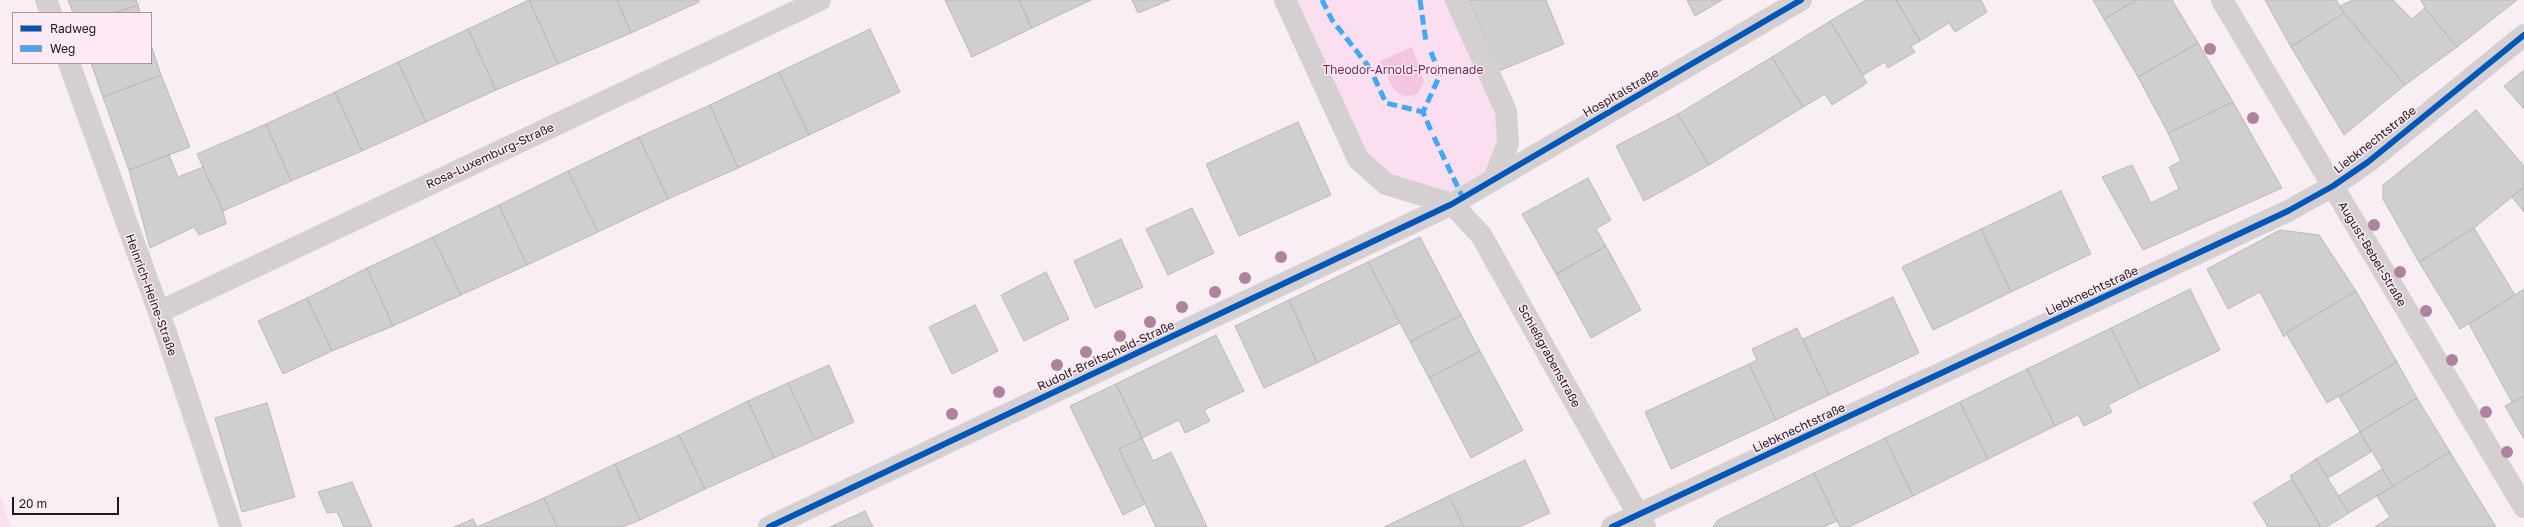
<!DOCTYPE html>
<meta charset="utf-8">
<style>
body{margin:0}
#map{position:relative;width:2524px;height:527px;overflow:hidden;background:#f9eef4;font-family:"Golos Text",sans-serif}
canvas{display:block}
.legend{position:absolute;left:12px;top:12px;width:140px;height:52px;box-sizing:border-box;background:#fdeaf4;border:1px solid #a5969e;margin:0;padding:5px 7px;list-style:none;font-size:12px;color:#20181c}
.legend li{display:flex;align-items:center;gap:8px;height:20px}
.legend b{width:20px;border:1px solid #a5969e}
.scale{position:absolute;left:12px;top:497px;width:107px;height:18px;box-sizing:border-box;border:2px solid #20181c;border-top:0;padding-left:5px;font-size:12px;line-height:14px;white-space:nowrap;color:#20181c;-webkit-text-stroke:3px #fdeaf4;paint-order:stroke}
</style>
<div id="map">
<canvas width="2524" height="527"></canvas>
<ul class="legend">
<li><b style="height:5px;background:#0057b8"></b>Radweg</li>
<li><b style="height:5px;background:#3fa9f5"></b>Weg</li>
</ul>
<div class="scale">20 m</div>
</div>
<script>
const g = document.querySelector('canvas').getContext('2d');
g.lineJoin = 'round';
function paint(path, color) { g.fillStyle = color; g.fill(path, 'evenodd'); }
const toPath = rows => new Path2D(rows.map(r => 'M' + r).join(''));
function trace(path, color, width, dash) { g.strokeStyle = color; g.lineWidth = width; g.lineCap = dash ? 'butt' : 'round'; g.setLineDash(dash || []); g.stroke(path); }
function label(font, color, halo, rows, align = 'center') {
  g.font = font + ' "Golos Text",sans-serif'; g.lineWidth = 3; g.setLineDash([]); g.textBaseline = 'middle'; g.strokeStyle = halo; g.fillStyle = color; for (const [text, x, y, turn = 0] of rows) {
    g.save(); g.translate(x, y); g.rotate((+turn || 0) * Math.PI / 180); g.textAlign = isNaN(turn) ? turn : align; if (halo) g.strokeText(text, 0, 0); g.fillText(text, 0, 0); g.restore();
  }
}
paint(toPath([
 [1295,0,1448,0,1496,110,1498,142,1488,174,1451,197,1389,178,1366,153],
 [0,494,11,527,0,527]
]), '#fbdeef');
paint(toPath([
 [1412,47,1424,81,1419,92,1415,95,1404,96,1394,90,1380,61]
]), '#f4c5e1');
const building = toPath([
 [68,0,136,0,138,5,114,13,73,13,68,0],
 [529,0,558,64,496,90,468,29,529,0],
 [529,0,617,0,631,33,558,64,529,0],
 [617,0,699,0,699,2,631,33,617,0],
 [945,0,1019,0,1032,28,972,57,945,0],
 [1019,0,1091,0,1032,28,1019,0],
 [1132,0,1170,0,1138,13,1132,0],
 [1469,0,1546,0,1564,44,1499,71,1469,0],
 [1687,0,1722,0,1695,16,1687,0],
 [1866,0,1896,0,1920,41,1911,46,1915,52,1888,68,1885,62,1863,75,1830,21,1866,0],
 [1896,0,1981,0,1987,12,1955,32,1949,23,1920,41,1896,0],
 [2093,0,2136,0,2104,19,2093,0],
 [2136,0,2172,0,2198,43,2138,77,2104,19,2136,0],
 [2265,0,2336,0,2344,13,2291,47,2265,0],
 [2353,0,2393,0,2412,19,2425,8,2457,47,2405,85,2344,13,2340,6,2353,0],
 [2421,0,2517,0,2457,47,2425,8,2421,0],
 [138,5,140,13,114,13,138,5],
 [2344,13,2405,85,2344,135,2291,47,2344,13],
 [1830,21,1867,83,1832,105,1825,94,1803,107,1772,57,1830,21],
 [468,29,496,90,426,122,398,62,468,29],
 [870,29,900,92,809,135,779,72,870,29],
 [2198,43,2233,102,2168,133,2138,77,2198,43],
 [151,45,161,75,103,97,91,63,151,63,151,45],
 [1772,57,1803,107,1709,165,1678,114,1772,57],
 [398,62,426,122,362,151,335,92,398,62],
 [2524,70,2524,109,2504,86,2524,70],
 [779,72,809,135,738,168,710,105,779,72],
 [161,75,190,147,129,170,103,97,161,75],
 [335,92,362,151,291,181,266,124,335,92],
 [2233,102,2282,188,2143,250,2102,177,2132,165,2151,203,2179,189,2169,167,2181,161,2168,133,2233,102],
 [710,105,738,168,668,199,639,137,710,105],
 [2476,110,2524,166,2524,187,2474,228,2419,262,2383,199,2383,185,2476,110],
 [1678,114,1709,165,1644,201,1616,146,1678,114],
 [1298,122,1331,195,1239,236,1206,164,1298,122],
 [266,124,291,181,223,211,197,154,266,124],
 [639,137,668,199,598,232,568,171,639,137],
 [169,155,178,177,203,167,223,211,226,224,199,235,194,227,150,248,129,170,169,155],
 [568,171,598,232,527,265,499,205,568,171],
 [1588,178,1611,220,1596,229,1606,246,1556,274,1522,214,1588,178],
 [2524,187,2524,212,2512,197,2524,187],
 [2061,191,2091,254,2011,292,1981,229,2061,191],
 [499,205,527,265,461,295,433,237,499,205],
 [1192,208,1214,253,1168,275,1146,229,1192,208],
 [2474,228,2515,295,2460,329,2419,262,2474,228],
 [1981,229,2011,292,1933,330,1902,267,1981,229],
 [2280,230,2319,235,2356,291,2286,333,2284,337,2260,292,2228,309,2207,269,2280,230],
 [433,237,461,295,393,326,367,268,433,237],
 [1420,237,1461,315,1410,342,1368,262,1420,237],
 [1121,239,1143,287,1095,308,1074,261,1121,239],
 [1606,246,1641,310,1591,338,1556,274,1606,246],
 [1368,262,1400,323,1317,363,1289,300,1368,262],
 [367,268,393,326,332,351,307,298,367,268],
 [1046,272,1069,319,1024,341,1001,295,1046,272],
 [2190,289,2220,350,2141,388,2111,328,2190,289],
 [2524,289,2524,396,2512,402,2469,324,2524,289],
 [2356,291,2397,362,2327,403,2286,333,2356,291],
 [1893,297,1919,353,1829,395,1803,339,1893,297],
 [307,298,332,351,283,374,258,321,307,298],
 [1289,300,1317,363,1264,388,1235,326,1289,300],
 [975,305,998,351,952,374,929,327,975,305],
 [1461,315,1480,351,1429,378,1410,342,1461,315],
 [1797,328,1829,395,1776,420,1749,364,1757,360,1752,349,1797,328],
 [2111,328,2141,388,2108,405,2112,412,2084,426,2078,415,2055,426,2027,369,2111,328],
 [1216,335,1244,391,1204,410,1210,421,1185,433,1179,420,1142,438,1116,384,1216,335],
 [1480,351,1523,430,1471,458,1429,378,1480,351],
 [2397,362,2417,398,2360,432,2339,397,2397,362],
 [1749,364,1776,420,1671,469,1645,412,1749,364],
 [829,365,854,422,815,440,788,383,829,365],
 [2027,369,2055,426,1988,459,1960,402,2027,369],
 [788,383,815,440,774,458,748,401,788,383],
 [1116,384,1142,438,1119,449,1145,504,1123,515,1070,406,1116,384],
 [2524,396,2524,439,2505,406,2524,396],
 [2417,398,2450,452,2393,486,2360,432,2417,398],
 [748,401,774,458,705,489,679,435,748,401],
 [1960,402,1988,459,1913,496,1885,438,1960,402],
 [267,403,295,497,242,512,215,418,267,403],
 [2360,432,2371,452,2328,478,2316,459,2360,432],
 [679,435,705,489,640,520,615,464,679,435],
 [1142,438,1153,461,1171,452,1207,527,1156,527,1119,449,1142,438],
 [1885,438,1913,496,1849,527,1840,527,1814,473,1885,438],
 [2450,452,2496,527,2375,527,2390,517,2377,496,2450,452],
 [2316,459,2349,513,2326,527,2321,527,2290,476,2316,459],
 [1525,460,1550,513,1519,527,1464,527,1449,496,1525,460],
 [615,464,640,520,622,527,557,527,544,498,615,464],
 [2382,469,2393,486,2349,513,2338,496,2382,469],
 [1814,473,1837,521,1823,527,1713,527,1718,520,1814,473],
 [2292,479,2321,527,2268,527,2253,503,2292,479],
 [352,482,372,527,344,527,337,512,327,513,318,492,352,482],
 [1449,496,1464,527,1384,527,1449,496],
 [544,498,557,527,477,527,544,498],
 [865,511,873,527,830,527,865,511],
 [473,519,477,527,454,527,473,519]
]);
paint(building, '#d0cfcf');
trace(building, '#bbb9b9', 1);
trace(toPath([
 [46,0,51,13],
 [1285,0,1358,159,1386,184,1452,204,1481,235,1645,527],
 [1456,0,1506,111,1508,143,1494,180],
 [2222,0,2524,507],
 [69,63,159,312,231,527],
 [159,312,820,0],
 [769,527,1452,204,1801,0],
 [1612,527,2288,211,2333,186,2368,162,2524,35]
]), '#d4d0d2', 22);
trace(toPath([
 [1322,0,1332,20,1369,67],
 [1420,0,1426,42],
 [1431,52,1440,75,1423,112,1432,133],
 [1374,77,1386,103,1423,112],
 [1434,137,1463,198]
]), '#3fa9f5', 5, [10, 5]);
trace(toPath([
 [769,527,1452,204,1801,0],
 [1612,527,2288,211,2333,186,2368,162,2524,35]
]), '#0057b8', 6);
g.fillStyle = '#af83a0';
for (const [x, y] of [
 [2210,49],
 [2253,118],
 [2374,225],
 [1281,257],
 [2400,272],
 [1245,278],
 [1215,292],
 [1182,307],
 [2426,311],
 [1150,322],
 [1120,336],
 [1086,352],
 [2452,360],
 [1057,365],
 [999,392],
 [2486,412],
 [952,414],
 [2507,452]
]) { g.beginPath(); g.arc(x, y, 6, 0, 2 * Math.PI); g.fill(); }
label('12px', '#732b5b', '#fdeaf4', [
 ["Theodor-Arnold-Promenade",1403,70]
]);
label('12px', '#20181c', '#fdeaf4', [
 ["Hospitalstraße",1621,93,-30],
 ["Liebknechtstraße",2375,140,-38],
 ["Rosa-Luxemburg-Straße",490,156,-25],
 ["August-Bebel-Straße",2372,254,59],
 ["Liebknechtstraße",2092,291,-25],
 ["Heinrich-Heine-Straße",151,295,70],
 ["Rudolf-Breitscheid-Straße",1106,356,-25],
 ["Schießgrabenstraße",1549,356,61],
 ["Liebknechtstraße",1799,428,-25]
]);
</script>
